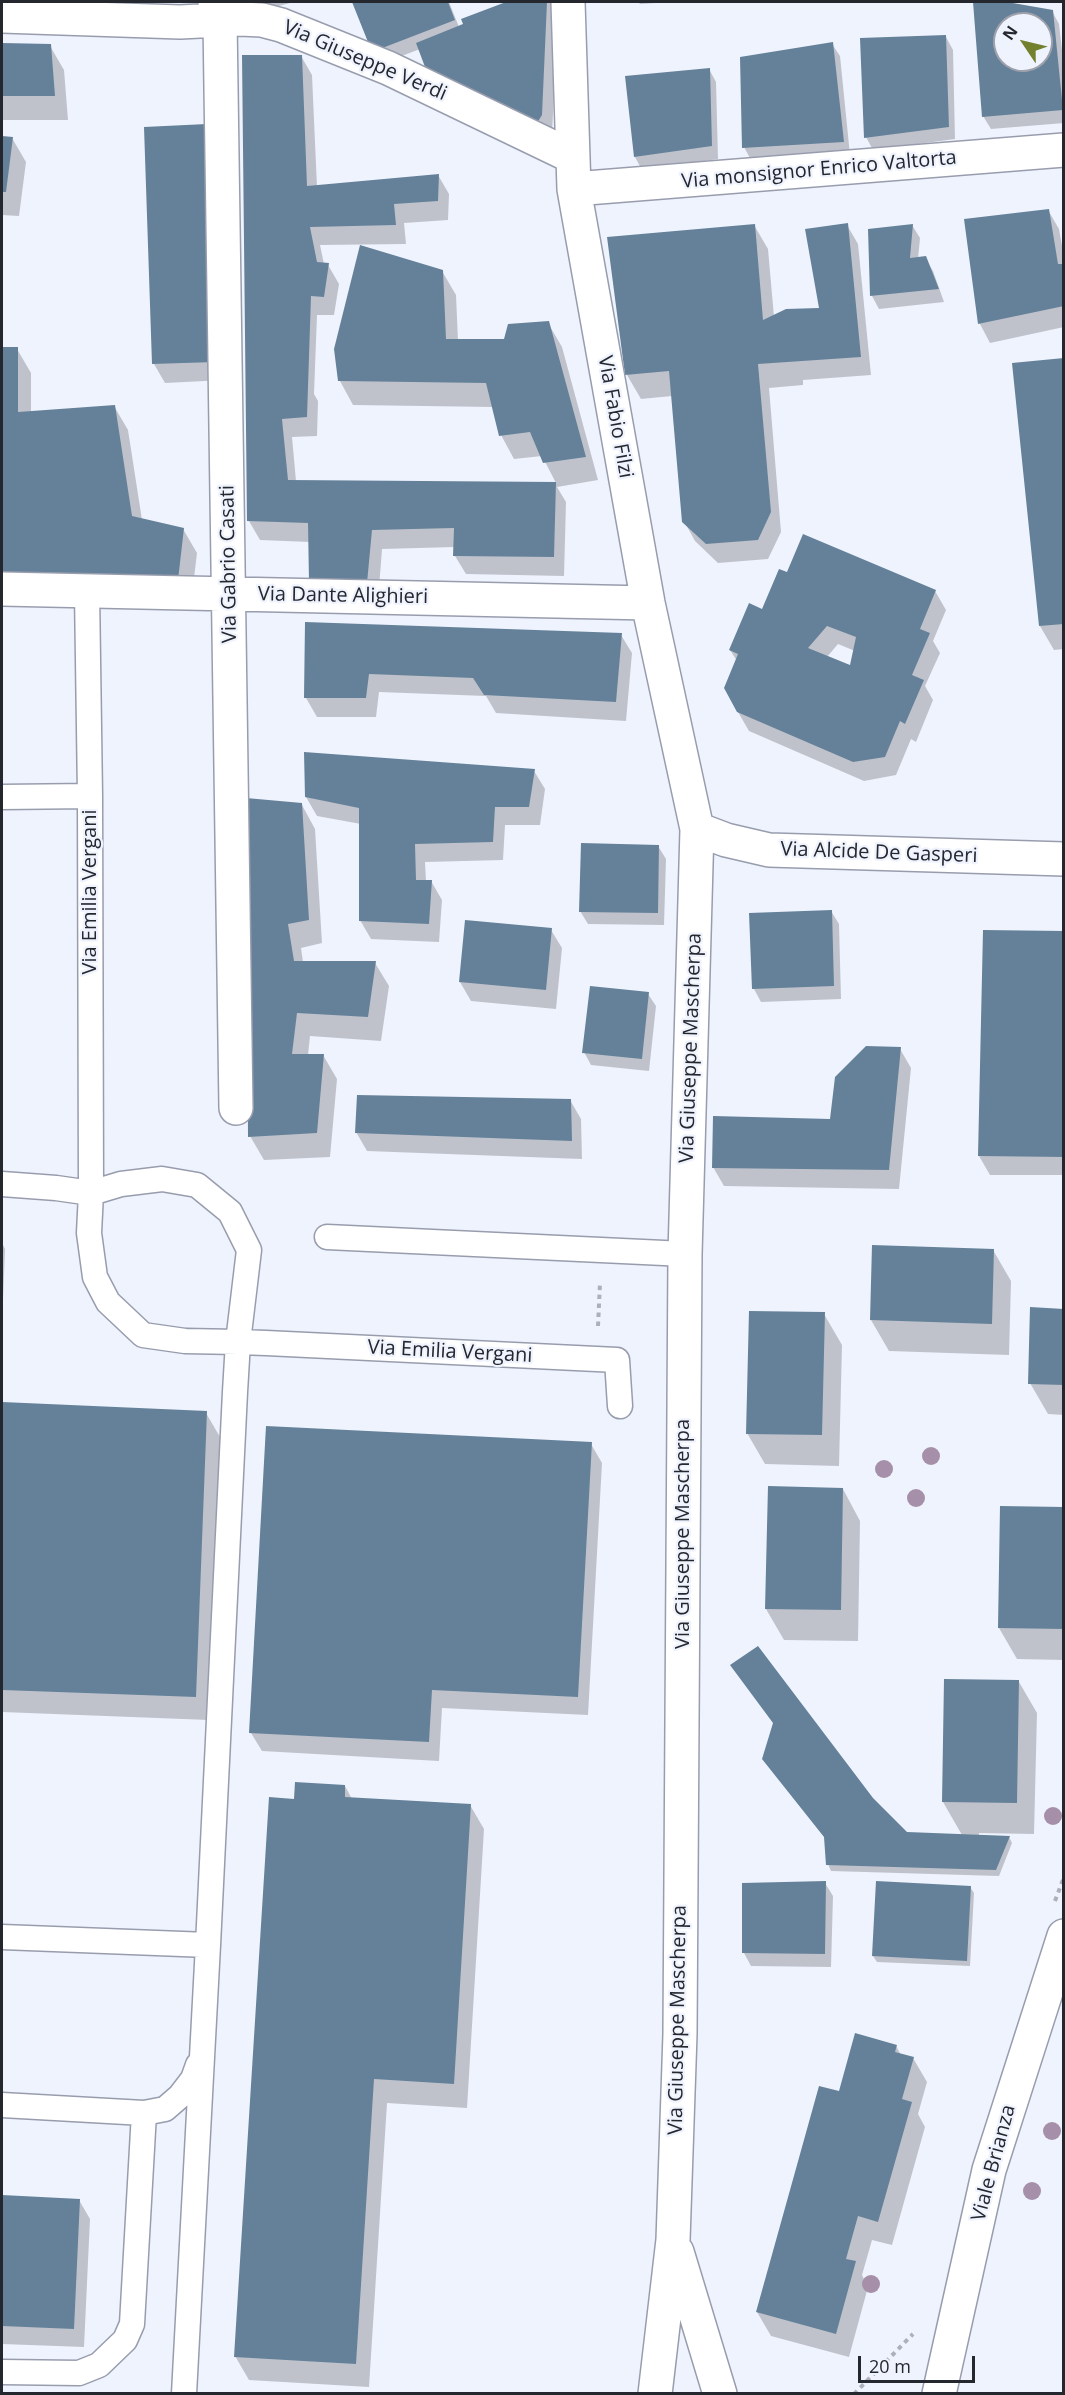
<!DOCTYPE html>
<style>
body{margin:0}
#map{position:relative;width:1065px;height:2395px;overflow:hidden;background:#eff3fe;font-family:"Open Sans",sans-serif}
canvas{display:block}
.frame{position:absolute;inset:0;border:3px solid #25272e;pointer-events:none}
.north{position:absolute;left:993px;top:12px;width:60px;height:60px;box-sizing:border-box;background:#eff3fe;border:2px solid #9ea1ab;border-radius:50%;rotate:305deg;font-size:16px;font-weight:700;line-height:24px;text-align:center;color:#25272e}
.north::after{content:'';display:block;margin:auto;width:21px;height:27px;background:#73812f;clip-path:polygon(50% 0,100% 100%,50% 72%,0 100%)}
.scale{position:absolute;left:858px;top:2356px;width:117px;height:27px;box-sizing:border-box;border:3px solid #25272e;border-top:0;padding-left:8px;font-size:18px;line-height:21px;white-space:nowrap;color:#25272e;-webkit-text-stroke:4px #eff3fe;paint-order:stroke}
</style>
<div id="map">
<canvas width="1065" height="2395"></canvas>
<div class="frame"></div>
<div class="north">N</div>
<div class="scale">20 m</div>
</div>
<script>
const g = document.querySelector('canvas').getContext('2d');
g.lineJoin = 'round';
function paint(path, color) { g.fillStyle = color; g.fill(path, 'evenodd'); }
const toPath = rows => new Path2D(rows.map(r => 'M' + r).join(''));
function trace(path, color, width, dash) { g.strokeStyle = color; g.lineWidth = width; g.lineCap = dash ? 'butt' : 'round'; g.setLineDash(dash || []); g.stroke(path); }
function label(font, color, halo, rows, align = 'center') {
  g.font = font + ' "Open Sans",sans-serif'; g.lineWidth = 4.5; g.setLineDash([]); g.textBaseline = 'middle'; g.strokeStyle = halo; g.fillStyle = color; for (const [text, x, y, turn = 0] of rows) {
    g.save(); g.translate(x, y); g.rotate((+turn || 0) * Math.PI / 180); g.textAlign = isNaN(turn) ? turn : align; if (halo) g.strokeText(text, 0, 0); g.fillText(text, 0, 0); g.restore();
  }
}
paint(toPath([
 [58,2,154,2,153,22],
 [263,2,294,2,267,9],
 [354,2,449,2,459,27,464,25,463,20,510,2,557,2,558,5,552,134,420,49,381,64,374,51],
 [638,2,672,2,640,4],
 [974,2,999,2,1052,11,1059,24,1064,68,1064,123,991,129,983,116],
 [1005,24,1041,24,1041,60,1005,60],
 [946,37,953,50,955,139,873,150,866,137],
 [832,44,840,56,850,155,751,160,744,147],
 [2,45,50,46,64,70,68,120,2,120],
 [301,56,312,75,317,187,438,175,449,194,448,220,404,223,406,244,320,245,324,264,328,265,339,284,334,315,317,315,314,394,318,401,317,436,292,437,296,481,556,483,542,456,514,459,501,435,493,407,353,405,340,381,442,271,456,295,458,341,505,341,548,323,562,347,598,480,557,487,566,502,564,576,466,574,455,556,455,547,382,549,378,601,310,542,260,540,249,521],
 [709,69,716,82,718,159,642,170,635,157,627,78],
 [146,128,225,380,165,383,154,364],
 [2,137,12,138,26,162,19,216,2,215],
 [1048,210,1059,229,1064,257,1064,327,990,343,980,324,966,220],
 [754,225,768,249,774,317,820,309,847,225,858,244,871,375,803,380,803,385,769,388,781,532,768,559,718,563,695,541,684,521,672,396,641,399,627,375],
 [912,225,920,238,918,259,925,258,933,271,944,302,879,309,872,296,869,230],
 [2,348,17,349,31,373,31,412,114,406,128,430,142,520,183,529,197,553,191,603,2,598],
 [1064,360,1064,649,1054,650,1040,626],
 [788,574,935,591,946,610,933,641,940,653,925,686,933,700,916,742,911,739,896,775,864,781,749,731,738,712,737,661,730,650,763,611],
 [838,644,855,651,851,667,827,657],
 [307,623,621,635,632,653,626,721,496,713,486,696,379,692,376,717,317,717,306,698],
 [2,632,3,635,2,685],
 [534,771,545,789,540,825,505,825,503,860,425,862,426,881,431,881,442,900,439,942,371,939,360,920,361,824,317,816,306,797],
 [302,805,315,829,322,943,301,948,303,962,375,963,389,986,381,1041,310,1036,308,1055,323,1055,337,1079,330,1157,264,1160,250,1136],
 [658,846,666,859,664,925,588,924,580,911],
 [831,911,839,924,841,999,761,1002,754,989,751,914],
 [551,930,562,948,556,1009,471,1001,460,982],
 [1064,933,1064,1175,990,1175,979,1156],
 [648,994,656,1006,649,1071,591,1065,584,1052],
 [900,1049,911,1068,899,1189,724,1186,713,1167,832,1121],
 [570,1100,581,1119,582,1159,367,1151,356,1132],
 [2,1243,5,1249,2,1325],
 [993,1250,1011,1281,1009,1355,889,1351,871,1320],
 [1064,1310,1064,1415,1048,1414,1030,1383],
 [824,1314,842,1345,839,1466,765,1464,747,1433],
 [2,1404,206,1413,220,1437,209,1720,2,1712],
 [591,1444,602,1463,588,1715,442,1708,439,1761,262,1751,251,1733],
 [843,1489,860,1521,858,1641,784,1640,766,1609],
 [1064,1508,1064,1660,1017,1659,999,1628],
 [1019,1682,1037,1713,1034,1834,979,1833,979,1836,1009,1837,1012,1843,999,1876,831,1871,828,1864,872,1799,907,1833,962,1835,943,1802],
 [345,1786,352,1799,470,1805,484,1829,467,2108,387,2103,369,2387,249,2380,235,2356,295,1800],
 [825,1883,833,1896,831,1967,751,1966,744,1953],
 [970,1887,974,1893,970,1966,877,1962,873,1956],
 [896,2046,901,2055,913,2058,927,2082,918,2114,925,2127,892,2245,872,2240,862,2275,868,2287,849,2357,771,2336,757,2312,840,2093],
 [2,2197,79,2200,90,2219,84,2347,2,2344]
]), '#0003');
paint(toPath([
 [57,2,147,2,147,9],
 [352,2,448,2,455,20,372,52],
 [506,2,547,2,542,115,537,123,428,75,416,43,463,24,461,19],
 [973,2,1007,2,1053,10,1063,110,982,117],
 [1005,24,1041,24,1041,60,1005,60],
 [946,35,949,127,864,138,860,38],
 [833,42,844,142,742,148,740,57],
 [2,43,51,44,55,96,2,96],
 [242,55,302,55,307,186,439,174,438,201,394,204,396,225,310,227,317,262,329,263,324,297,311,296,307,417,282,419,288,480,556,482,554,557,453,556,454,528,372,530,367,583,309,582,308,523,247,521],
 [710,68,712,146,634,157,625,76],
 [207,124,215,362,152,364,144,127],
 [2,136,13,137,6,192,2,192],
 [1049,209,1058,264,1064,264,1064,306,978,324,964,219],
 [848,223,861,357,758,364,771,512,758,540,706,544,682,522,669,371,625,375,607,237,755,224,763,320,786,309,819,308,805,229],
 [913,224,910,258,926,256,939,289,870,296,868,229],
 [360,245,443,270,446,339,504,339,508,324,549,321,586,457,543,463,530,432,499,436,486,383,338,381,334,349],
 [2,347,18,347,18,412,115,405,132,516,184,528,178,580,2,575],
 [1064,358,1064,624,1039,626,1012,363],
 [803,534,936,590,920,629,930,633,912,675,924,680,905,724,900,721,885,757,853,762,737,712,724,688,738,654,729,650,749,603,762,609,779,569,787,572],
 [827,626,856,637,850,665,808,648],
 [305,622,622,633,616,702,484,695,473,678,369,674,366,698,304,698],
 [304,752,535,769,529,807,495,807,493,842,415,844,416,880,432,880,429,924,359,921,359,808,305,797],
 [246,798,302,803,309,920,288,924,294,961,376,961,368,1017,297,1013,292,1054,324,1054,317,1133,248,1137],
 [581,843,659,845,658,913,579,912],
 [832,910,834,986,752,989,749,913],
 [465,920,552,928,546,990,459,982],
 [983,930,1064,931,1064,1157,978,1156],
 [590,986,649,992,642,1059,582,1053],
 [866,1046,901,1047,889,1170,712,1168,713,1116,830,1119,835,1077],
 [357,1095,571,1099,572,1141,355,1133],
 [872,1245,994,1249,992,1324,870,1320],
 [1030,1307,1064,1309,1064,1385,1028,1384],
 [749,1311,825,1312,822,1435,746,1434],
 [2,1402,207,1411,196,1697,2,1690],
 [266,1426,592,1442,578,1697,432,1690,429,1742,249,1733],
 [768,1486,843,1488,841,1610,765,1609],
 [1000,1506,1064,1507,1064,1629,998,1628],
 [758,1646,873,1798,907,1832,1010,1836,996,1870,826,1865,824,1837,762,1759,773,1723,730,1665],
 [944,1679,1019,1680,1017,1803,942,1802],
 [295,1782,345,1785,345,1797,471,1804,454,2084,374,2079,356,2364,234,2357,269,1797,294,1799],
 [826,1881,825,1954,742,1953,742,1883],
 [876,1881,971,1886,967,1961,872,1956],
 [855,2033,897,2045,895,2052,914,2057,902,2099,912,2102,878,2222,858,2216,846,2259,856,2261,836,2334,756,2312,819,2086,839,2091],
 [2,2195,80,2199,74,2329,2,2326]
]), '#648199');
const service = toPath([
 [2,797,90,796],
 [2,1184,56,1188,91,1193,90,796,87,592],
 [327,1237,685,1254],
 [2,1937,208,1945],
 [2,2105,144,2113,165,2109,180,2096,193,2079,198,2065],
 [2,2372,79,2373,99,2365,125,2340,132,2324,144,2113],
 [184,2394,208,1945,235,1392,238,1342,249,1250,230,1212,197,1185,162,1179,121,1184,91,1193,89,1233,95,1277,108,1302,143,1335,185,1341,238,1342,266,1343,617,1360,620,1406]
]);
const minor = toPath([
 [215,2,220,20,236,1108],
 [568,2,574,189,648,603,697,829,685,1254,680,2034,673,2240,655,2394],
 [2,16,180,22,240,19,262,20,281,25,388,68,571,156],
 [574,189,1064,150],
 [2,589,648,603],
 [697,829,726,840,769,850,1064,859],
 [677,2252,720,2394]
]);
const secondary = toPath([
 [939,2394,989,2170,1064,1936]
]);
trace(service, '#989dae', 27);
trace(minor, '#989dae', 36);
trace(secondary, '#989dae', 36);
trace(toPath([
 [598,1326,600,1283],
 [1055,1901,1064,1877],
 [854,2394,913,2334]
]), '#adb0ba', 4, [4.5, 4.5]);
trace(service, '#fff', 24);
trace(minor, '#fff', 33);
trace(secondary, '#fff', 33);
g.fillStyle = '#a68fa8';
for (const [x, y] of [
 [931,1456],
 [884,1469],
 [916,1498],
 [1053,1816],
 [1052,2131],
 [1032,2191],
 [871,2284]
]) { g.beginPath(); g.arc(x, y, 9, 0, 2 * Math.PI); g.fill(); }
label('20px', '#25272e', '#eff3fe', [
 ["Via Giuseppe Verdi",365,61,23],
 ["Via monsignor Enrico Valtorta",819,170,-5],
 ["Via Fabio Filzi",615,417,80],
 ["Via Gabrio Casati",229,564,-91],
 ["Via Dante Alighieri",343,596,1],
 ["Via Alcide De Gasperi",879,853,2],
 ["Via Emilia Vergani",90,892,-90],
 ["Via Giuseppe Mascherpa",691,1048,-88],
 ["Via Emilia Vergani",450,1352,3],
 ["Via Giuseppe Mascherpa",683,1534,-90],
 ["Via Giuseppe Mascherpa",678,2020,-89],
 ["Viale Brianza",994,2163,-75]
]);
</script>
